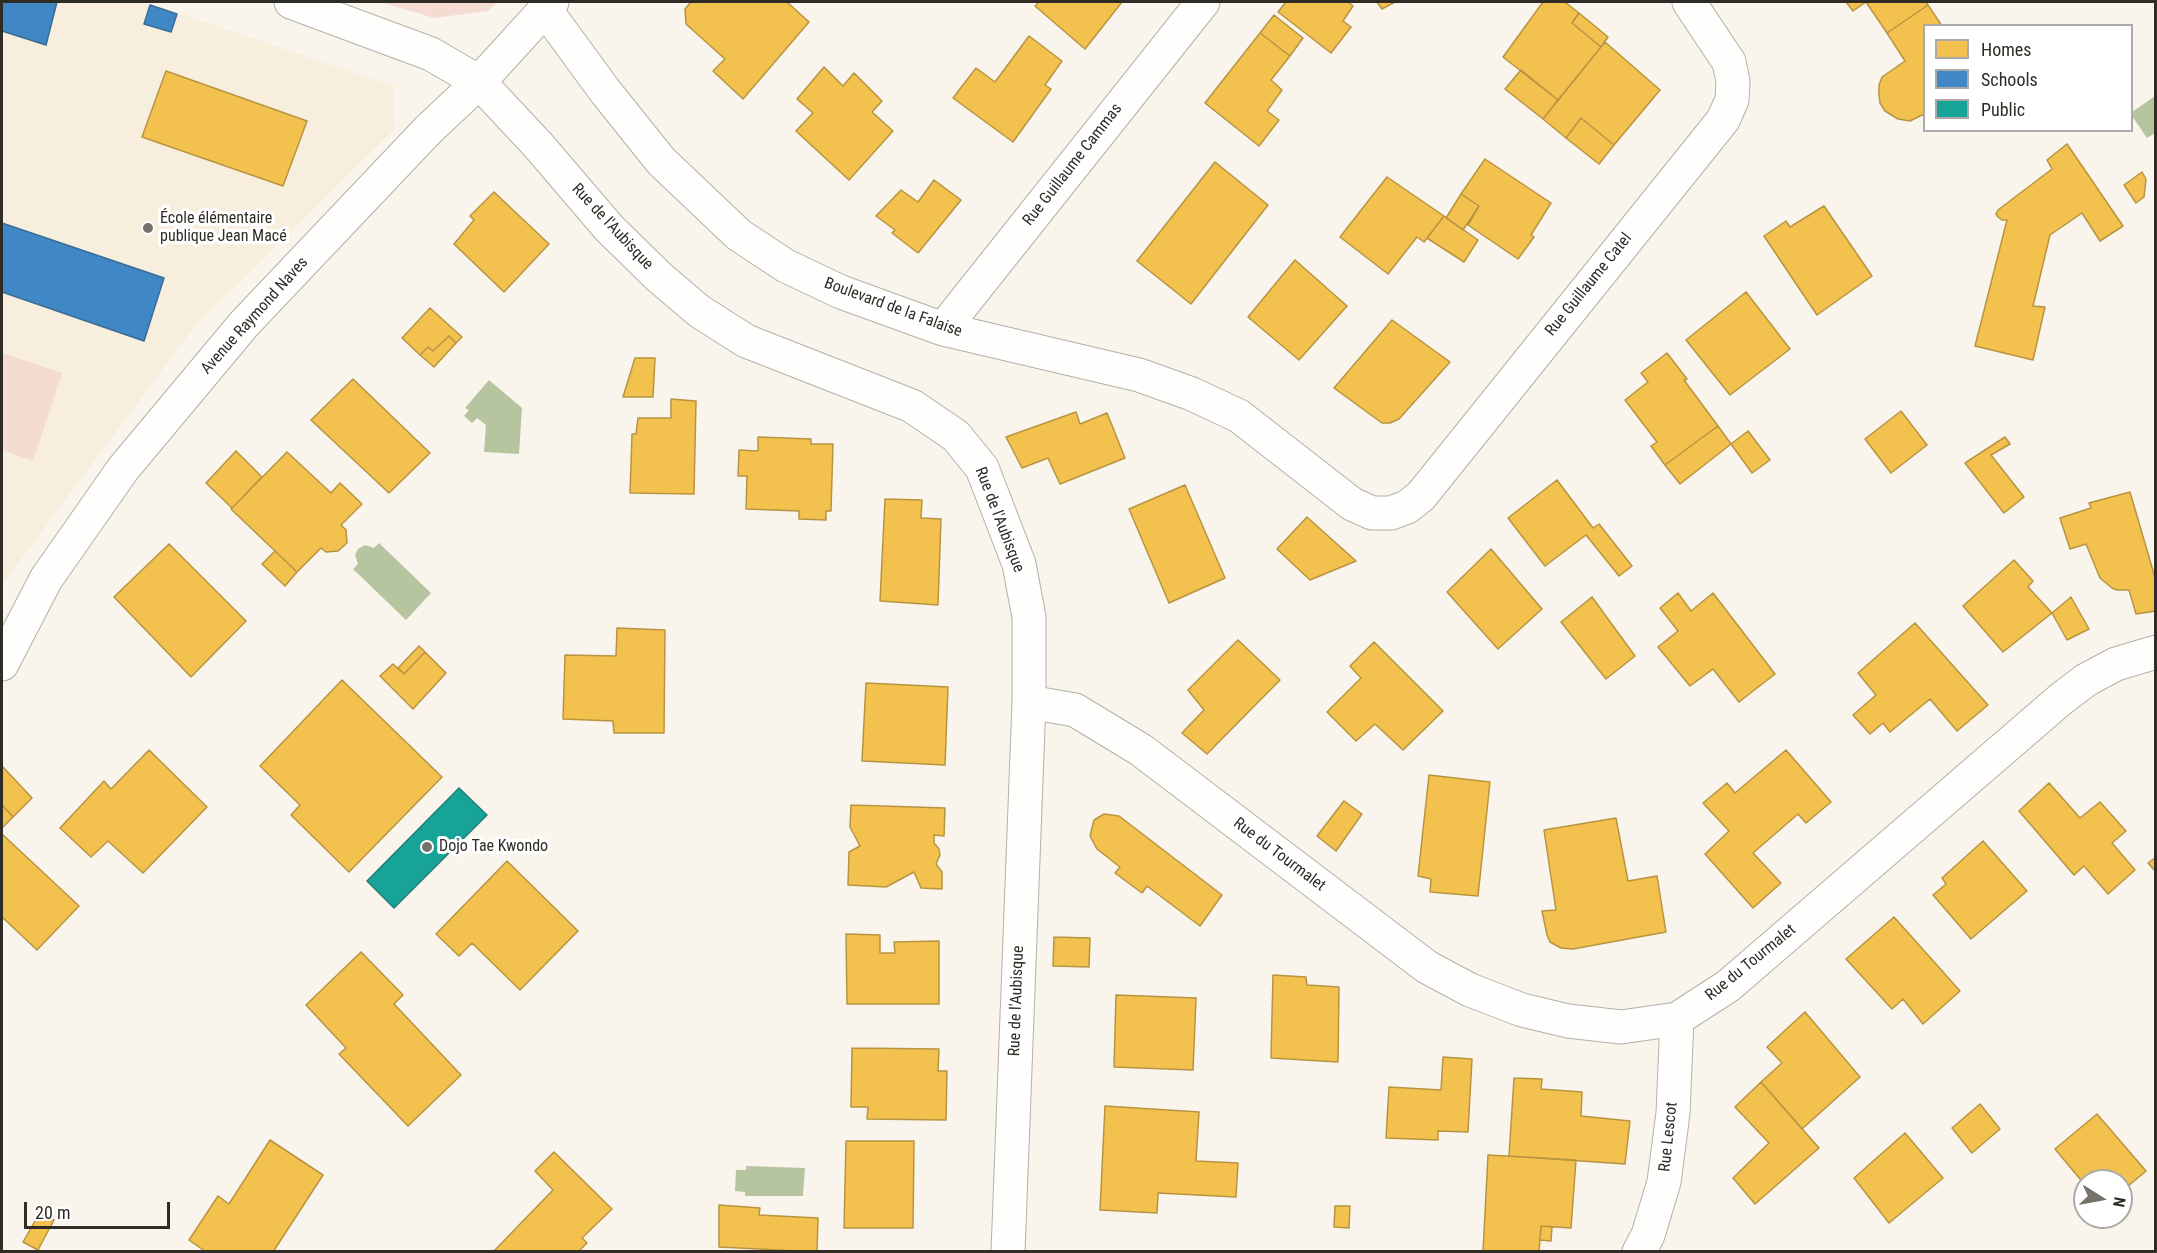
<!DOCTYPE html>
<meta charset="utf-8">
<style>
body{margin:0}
#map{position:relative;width:2157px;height:1253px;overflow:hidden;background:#f9f5ec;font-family:"Roboto Condensed",sans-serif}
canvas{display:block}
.frame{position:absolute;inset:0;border:3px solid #2f2b25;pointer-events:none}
.legend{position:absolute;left:1923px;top:24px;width:210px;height:108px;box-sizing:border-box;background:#fff;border:2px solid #acaaa8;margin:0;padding:8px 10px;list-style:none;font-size:18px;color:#2f2b25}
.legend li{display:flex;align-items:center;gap:12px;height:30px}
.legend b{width:30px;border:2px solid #acaaa8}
.north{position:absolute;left:2073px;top:1169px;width:60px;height:60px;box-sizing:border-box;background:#fff;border:2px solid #acaaa8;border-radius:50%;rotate:101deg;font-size:16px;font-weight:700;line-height:24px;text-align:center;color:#2f2b25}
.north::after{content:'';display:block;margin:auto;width:21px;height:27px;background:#76726b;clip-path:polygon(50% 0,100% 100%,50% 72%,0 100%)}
.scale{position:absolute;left:24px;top:1202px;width:146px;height:27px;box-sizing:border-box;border:3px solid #2f2b25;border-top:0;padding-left:8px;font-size:18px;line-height:21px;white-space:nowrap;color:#2f2b25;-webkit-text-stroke:4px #fff;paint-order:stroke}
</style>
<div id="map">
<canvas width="2157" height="1253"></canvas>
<div class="frame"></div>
<ul class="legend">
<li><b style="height:16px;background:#f2c14e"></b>Homes</li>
<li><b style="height:16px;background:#3f88c5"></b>Schools</li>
<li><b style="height:16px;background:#17a398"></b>Public</li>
</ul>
<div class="north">N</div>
<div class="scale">20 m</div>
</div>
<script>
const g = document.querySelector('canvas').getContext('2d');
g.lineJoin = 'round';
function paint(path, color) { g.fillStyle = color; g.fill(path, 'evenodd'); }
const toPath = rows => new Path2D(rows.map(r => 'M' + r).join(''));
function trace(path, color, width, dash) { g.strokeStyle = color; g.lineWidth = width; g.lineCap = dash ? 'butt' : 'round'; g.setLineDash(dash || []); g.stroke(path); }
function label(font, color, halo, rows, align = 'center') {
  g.font = font + ' "Roboto Condensed",sans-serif'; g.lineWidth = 6; g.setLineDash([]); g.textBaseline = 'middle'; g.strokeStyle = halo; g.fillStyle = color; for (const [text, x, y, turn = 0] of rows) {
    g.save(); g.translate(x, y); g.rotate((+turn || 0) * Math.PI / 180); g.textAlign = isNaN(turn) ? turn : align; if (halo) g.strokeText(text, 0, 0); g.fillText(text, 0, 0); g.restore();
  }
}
paint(toPath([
 [2,2,145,2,394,86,395,129,195,326,2,585]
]), '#f8eedd');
paint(toPath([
 [380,2,497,2,488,11,434,18],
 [2,353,62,373,33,461,2,450]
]), '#f5dcd2');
paint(toPath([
 [2155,96,2155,133,2147,138,2132,116,2132,112],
 [489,380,522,408,519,454,484,452,486,425,477,418,472,423,464,416,469,410,465,408],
 [379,543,431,593,406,620,353,569,358,564,355,555,358,549,365,545,374,548],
 [746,1166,805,1168,803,1196,745,1196,745,1192,735,1191,736,1170,746,1170]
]), '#b6c5a0');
const homes = toPath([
 [691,2,787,2,809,22,743,99,713,71,725,59,686,24,685,9,691,2],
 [1039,2,1122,2,1085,49,1035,6,1039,2],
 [1286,2,1348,2,1353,6,1343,21,1351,27,1331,53,1278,12,1286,2],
 [1377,2,1395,2,1382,9,1377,2],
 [1543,2,1565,2,1579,13,1572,23,1601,47,1558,100,1503,57,1543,2],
 [1846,2,1926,2,1928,5,1887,33,1866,2,1853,11,1846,2],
 [1928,5,1942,26,1924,26,1924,114,1910,121,1898,119,1885,111,1880,103,1879,95,1879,85,1882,77,1905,61,1887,33,1928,5],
 [1579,13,1608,37,1601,47,1572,23,1579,13],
 [1274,15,1303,38,1290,56,1260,33,1274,15],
 [1260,33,1290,56,1271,80,1282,90,1267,111,1279,120,1259,146,1205,103,1260,33],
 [1029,36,1062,61,1045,85,1051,89,1013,142,953,98,976,68,995,82,1029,36],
 [1605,42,1660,90,1614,145,1581,118,1566,138,1543,119,1605,42],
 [824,67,843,86,854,73,882,101,872,112,893,131,849,180,796,131,813,113,797,99,824,67],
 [1521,70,1558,100,1543,119,1505,89,1521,70],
 [166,71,307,121,283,186,142,137,166,71],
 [1581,118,1614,145,1599,164,1566,138,1581,118],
 [2067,144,2123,226,2100,241,2082,213,2050,235,2033,306,2045,307,2033,360,1975,346,2007,220,2002,220,1998,217,1996,214,1998,210,2052,169,2047,160,2067,144],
 [1485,159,1551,203,1531,235,1534,237,1518,259,1468,225,1479,206,1461,194,1485,159],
 [1215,162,1268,205,1191,304,1137,261,1215,162],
 [2142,172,2146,179,2144,197,2136,203,2124,185,2142,172],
 [1387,177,1444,216,1424,242,1417,237,1388,274,1340,237,1387,177],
 [934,180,961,200,918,253,892,233,895,230,876,216,901,190,918,202,934,180],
 [494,192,549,244,504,292,454,244,474,220,470,216,494,192],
 [1461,194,1479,206,1463,230,1446,218,1461,194],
 [1824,206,1872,276,1817,315,1764,236,1786,221,1790,227,1824,206],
 [1444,216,1478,240,1464,262,1427,238,1444,216],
 [1295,260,1347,306,1299,360,1248,317,1295,260],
 [1746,292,1790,349,1730,395,1686,340,1746,292],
 [430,308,462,337,456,343,449,336,433,351,428,347,420,355,402,338,430,308],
 [1392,320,1450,362,1399,419,1390,423,1382,423,1334,388,1392,320],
 [449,336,456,343,434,367,420,355,428,347,433,351,449,336],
 [1667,353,1687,379,1684,380,1718,426,1665,465,1651,446,1657,442,1625,400,1648,382,1641,373,1667,353],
 [635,358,655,358,653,397,623,397,635,358],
 [353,379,430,453,389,493,311,420,353,379],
 [671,399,696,401,694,494,630,493,632,434,636,434,638,418,671,418,671,399],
 [1901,411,1927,445,1891,473,1865,439,1901,411],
 [1076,412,1080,424,1107,413,1125,458,1060,484,1048,458,1022,468,1006,437,1076,412],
 [1718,426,1731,444,1680,484,1665,465,1718,426],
 [1748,431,1770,460,1752,473,1731,444,1748,431],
 [758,437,811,439,811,444,833,444,831,511,826,511,826,520,799,519,799,511,746,509,747,476,738,476,739,450,758,451,758,437],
 [2005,437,2010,444,1991,455,2024,497,2004,513,1965,463,2005,437],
 [236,451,262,477,232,508,206,483,236,451],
 [287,452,331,493,340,483,362,504,341,525,346,530,347,543,338,551,326,552,321,548,297,572,231,509,287,452],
 [1557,480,1593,528,1599,524,1632,566,1619,576,1586,535,1545,566,1508,518,1557,480],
 [1185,485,1225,578,1169,603,1129,509,1185,485],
 [2130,492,2156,581,2156,611,2136,614,2129,590,2117,590,2112,588,2100,578,2086,544,2070,549,2060,518,2091,508,2089,503,2130,492],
 [885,499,922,500,921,518,941,519,938,605,880,601,885,499],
 [1307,517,1308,518,1356,561,1310,580,1277,549,1307,517],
 [169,544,246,621,191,677,114,597,169,544],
 [1491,549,1542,609,1498,649,1447,592,1491,549],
 [275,551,297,572,285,586,262,564,275,551],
 [2014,560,2033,581,2028,587,2052,613,2003,652,1963,606,2014,560],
 [1678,593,1691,611,1713,593,1775,674,1739,702,1713,669,1690,686,1658,647,1678,631,1660,608,1678,593],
 [1592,597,1635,656,1606,679,1561,622,1592,597],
 [2071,597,2089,629,2067,640,2052,613,2071,597],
 [1915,623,1988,705,1957,731,1930,699,1890,732,1883,723,1870,734,1853,715,1876,695,1858,673,1915,623],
 [617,628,665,630,664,733,614,733,613,721,563,719,565,655,616,656,617,628],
 [1238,640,1280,680,1207,754,1182,733,1204,710,1188,690,1238,640],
 [1374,642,1443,711,1403,750,1375,724,1356,741,1327,712,1361,678,1350,666,1374,642],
 [419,646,425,652,404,674,398,668,419,646],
 [425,652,446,673,413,709,380,676,393,664,404,674,425,652],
 [342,680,442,777,349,872,291,815,300,805,260,766,342,680],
 [866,683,948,687,945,765,862,761,866,683],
 [149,750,207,807,143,873,108,841,91,857,60,828,104,781,111,789,149,750],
 [1786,750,1831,802,1806,823,1798,814,1753,853,1781,883,1753,908,1705,854,1729,831,1703,803,1727,783,1735,793,1786,750],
 [2,766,32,798,13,817,2,805,2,766],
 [1429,775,1490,782,1478,896,1430,892,1431,879,1418,876,1429,775],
 [2049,783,2080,818,2100,802,2126,831,2112,843,2135,870,2108,894,2084,866,2074,875,2019,811,2049,783],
 [1344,801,1362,814,1336,851,1317,836,1344,801],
 [2,805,13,817,2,828,2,805],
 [851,805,945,808,944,836,934,835,934,843,939,849,940,855,936,864,942,872,942,889,921,888,914,872,886,887,848,885,849,852,860,846,850,827,851,805],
 [1104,814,1119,816,1222,895,1200,926,1147,886,1142,893,1115,873,1120,867,1097,849,1090,836,1094,820,1104,814],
 [1616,818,1628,881,1657,876,1666,932,1573,949,1561,948,1550,942,1547,935,1542,911,1556,910,1544,830,1616,818],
 [2,834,79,906,37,950,2,917,2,834],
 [1983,841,2027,891,1971,939,1933,895,1946,884,1942,878,1983,841],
 [2156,857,2156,872,2148,863,2156,857],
 [507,861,578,931,520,990,472,943,459,956,436,934,507,861],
 [1894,917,1960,991,1923,1024,1903,999,1892,1009,1846,959,1894,917],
 [846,934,880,935,880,953,895,953,894,942,939,941,939,1004,847,1004,846,934],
 [1054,937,1090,938,1089,967,1053,966,1054,937],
 [361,952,403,995,394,1004,461,1075,408,1126,339,1054,346,1048,306,1005,361,952],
 [1273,975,1306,977,1307,985,1339,987,1338,1062,1271,1058,1273,975],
 [1116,995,1196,998,1193,1070,1114,1067,1116,995],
 [1805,1012,1860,1077,1802,1129,1761,1082,1782,1063,1767,1047,1805,1012],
 [852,1048,939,1049,938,1071,947,1071,946,1120,867,1119,868,1107,851,1107,852,1048],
 [1443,1057,1472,1059,1468,1132,1438,1131,1438,1140,1386,1138,1389,1087,1441,1090,1443,1057],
 [1514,1078,1542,1079,1541,1089,1582,1092,1581,1116,1630,1121,1625,1164,1509,1156,1514,1078],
 [1761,1082,1819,1148,1755,1204,1733,1178,1769,1143,1735,1107,1761,1082],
 [1980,1104,2000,1129,1972,1153,1952,1128,1980,1104],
 [1105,1106,1199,1112,1196,1161,1238,1163,1236,1197,1158,1193,1157,1213,1100,1210,1105,1106],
 [2097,1114,2146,1171,2121,1192,2121,1181,2085,1181,2085,1185,2055,1149,2097,1114],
 [1905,1133,1943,1178,1889,1223,1854,1178,1905,1133],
 [270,1140,323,1175,273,1252,206,1252,189,1240,218,1196,229,1204,270,1140],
 [846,1141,914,1141,913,1228,844,1228,846,1141],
 [554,1152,612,1209,582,1238,587,1243,578,1252,493,1252,553,1190,535,1171,554,1152],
 [1488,1155,1576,1160,1571,1228,1541,1226,1539,1252,1483,1252,1488,1155],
 [719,1205,760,1208,759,1215,818,1218,817,1252,719,1247,719,1205],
 [1335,1206,1350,1206,1349,1228,1334,1227,1335,1206],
 [39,1214,54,1220,38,1250,23,1242,39,1214],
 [1541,1226,1552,1227,1551,1241,1540,1240,1541,1226]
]);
paint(homes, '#f2c14e');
trace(homes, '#b89442', 1.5);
const schools = toPath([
 [2,2,57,2,46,45,2,31,2,2],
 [150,5,177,14,171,32,144,24,150,5],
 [2,223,164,278,144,341,2,292,2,223]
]);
paint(schools, '#3f88c5');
trace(schools, '#3a6c95', 1.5);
const public = toPath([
 [459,788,487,815,394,908,367,881,459,788]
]);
paint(public, '#17a398');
trace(public, '#1e7f76', 1.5);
const minor = toPath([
 [291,2,431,54,479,82,538,145,609,228,659,277,699,311,746,341,912,406,956,436,982,468,1019,564,1029,617,1029,702,1008,1252],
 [545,9,605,91,661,161,739,235,786,266,841,292,943,329,1139,375,1192,394,1239,416,1352,504,1372,513,1391,513,1407,507,1421,496,1723,120,1732,100,1733,81,1729,62,1689,2],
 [943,329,1203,2],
 [2,664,46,579,123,469,244,324,428,130,479,82,552,2],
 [1029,702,1075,710,1141,750,1427,967,1470,990,1522,1010,1568,1021,1621,1027,1677,1019,1728,986,2061,699,2086,680,2116,664,2156,652],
 [1639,1252,1648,1235,1664,1182,1673,1113,1677,1019]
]);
trace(minor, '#b4b0a9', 35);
trace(minor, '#fefefc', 33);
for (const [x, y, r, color] of [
 [148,228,6,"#76726b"],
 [427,847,6,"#76726b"]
]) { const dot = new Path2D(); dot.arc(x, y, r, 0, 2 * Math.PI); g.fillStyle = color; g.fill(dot); trace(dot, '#fff', 2); }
label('16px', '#2f2b25', '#fff', [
 ["Rue Guillaume Cammas",1073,165,-52],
 ["Rue de l'Aubisque",612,227,47],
 ["Rue Guillaume Catel",1589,285,-51],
 ["Boulevard de la Falaise",893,308,20],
 ["Avenue Raymond Naves",255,316,-48],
 ["Rue de l'Aubisque",999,520,69],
 ["Rue du Tourmalet",1279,855,37],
 ["Rue du Tourmalet",1751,963,-39],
 ["Rue de l'Aubisque",1017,1001,-88],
 ["Rue Lescot",1669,1137,-84]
]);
label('16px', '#2f2b25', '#fff', [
 ["École élémentaire",160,219],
 ["publique Jean Macé",160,237],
 ["Dojo Tae Kwondo",439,847]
], 'left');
</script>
